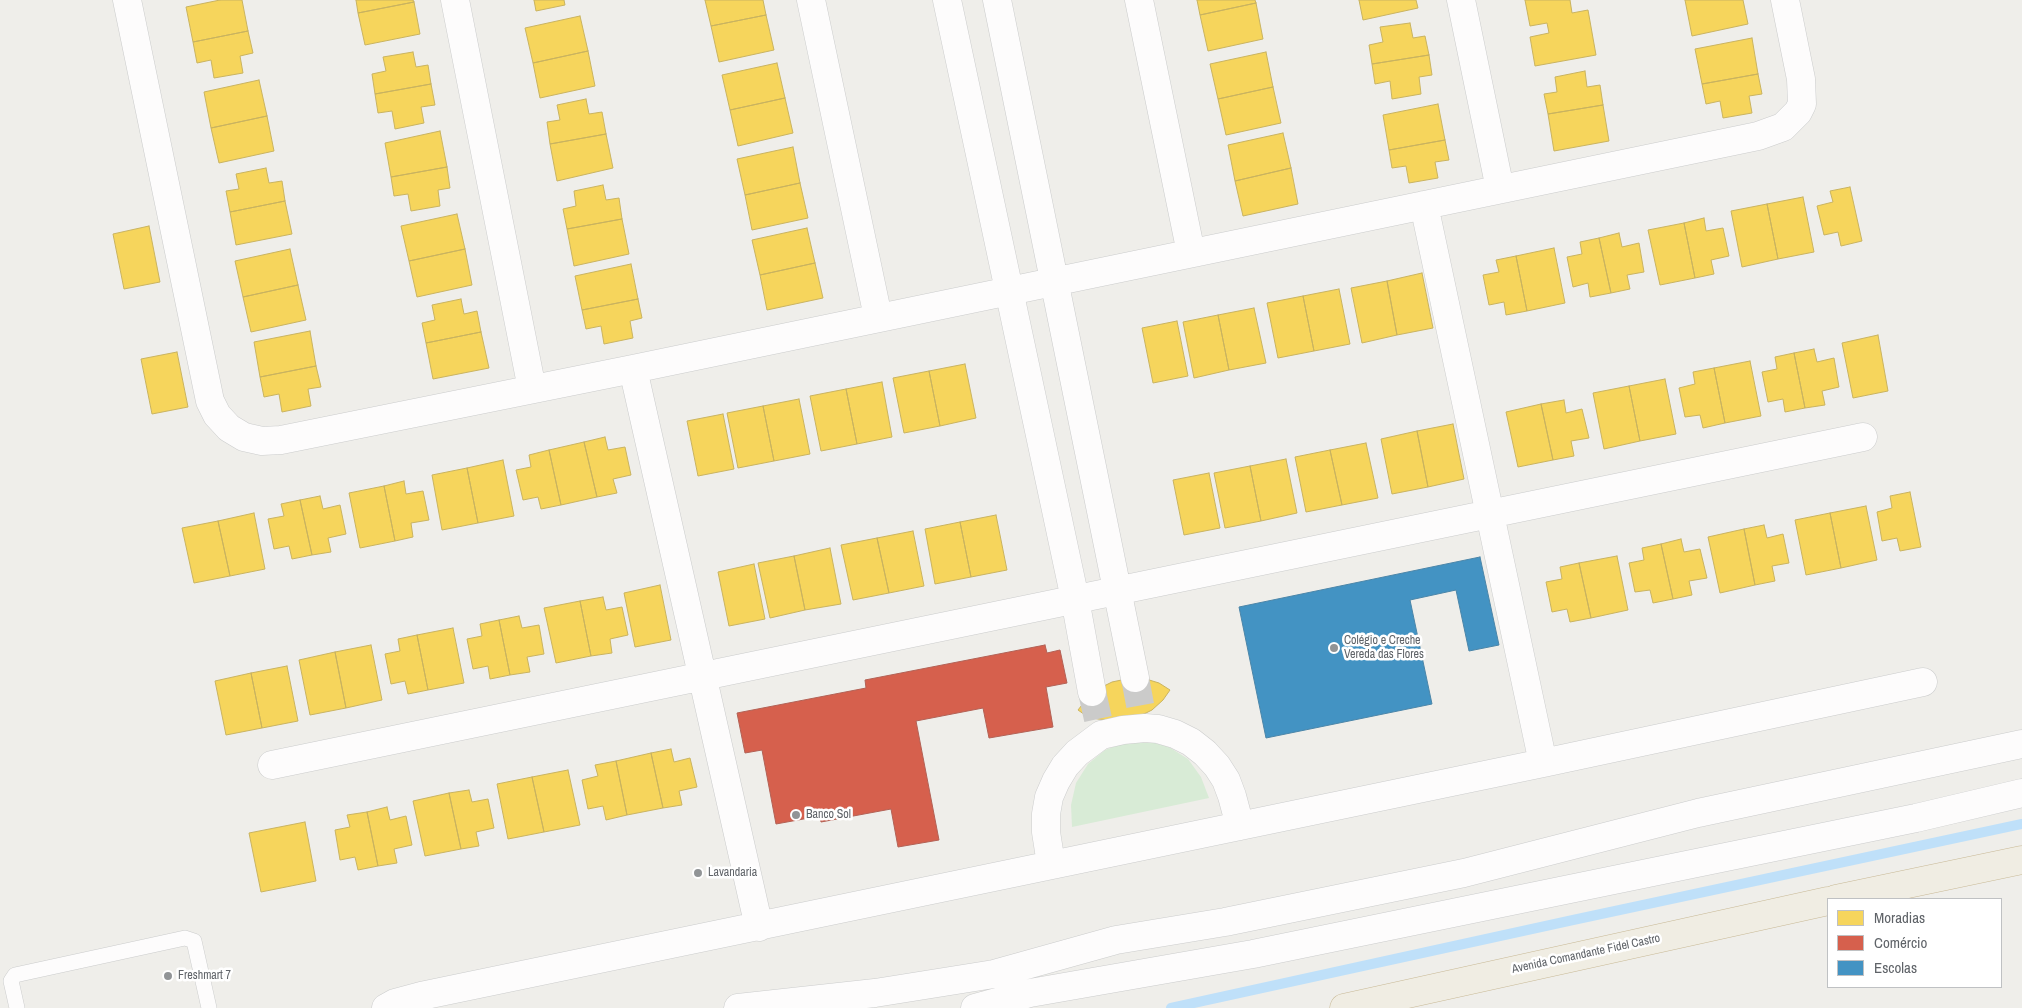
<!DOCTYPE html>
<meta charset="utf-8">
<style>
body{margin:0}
#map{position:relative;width:2022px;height:1008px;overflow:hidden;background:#efeeea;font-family:"Archivo Narrow",sans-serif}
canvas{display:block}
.legend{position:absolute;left:1827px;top:898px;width:175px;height:90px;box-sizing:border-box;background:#fff;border:1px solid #bfc1c3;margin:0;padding:6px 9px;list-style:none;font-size:15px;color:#5f6368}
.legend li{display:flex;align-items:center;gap:10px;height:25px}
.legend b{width:25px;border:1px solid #bfc1c3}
</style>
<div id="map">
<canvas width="2022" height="1008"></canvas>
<ul class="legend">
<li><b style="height:14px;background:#f6d55c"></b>Moradias</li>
<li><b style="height:14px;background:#d6604d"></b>Comércio</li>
<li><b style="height:14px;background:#4393c3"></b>Escolas</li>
</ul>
</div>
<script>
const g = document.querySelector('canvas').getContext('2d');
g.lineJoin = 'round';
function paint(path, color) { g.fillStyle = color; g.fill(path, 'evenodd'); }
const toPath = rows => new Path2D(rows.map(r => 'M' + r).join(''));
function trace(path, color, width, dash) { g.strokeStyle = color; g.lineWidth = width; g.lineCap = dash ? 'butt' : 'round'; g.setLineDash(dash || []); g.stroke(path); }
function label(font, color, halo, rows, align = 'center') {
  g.font = font + ' "Archivo Narrow",sans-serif'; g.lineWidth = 5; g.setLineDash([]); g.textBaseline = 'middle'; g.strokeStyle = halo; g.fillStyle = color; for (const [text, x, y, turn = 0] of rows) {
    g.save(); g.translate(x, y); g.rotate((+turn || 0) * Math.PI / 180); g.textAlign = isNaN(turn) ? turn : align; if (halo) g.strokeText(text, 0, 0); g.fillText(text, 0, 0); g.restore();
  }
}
paint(toPath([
 [1148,741,1169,747,1188,759,1201,777,1209,798,1072,827,1071,805,1076,783,1088,764,1105,750,1126,742]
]), '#d8ebd6');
const homes = toPath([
 [220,0,242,0,248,31,193,42,186,7,220,0],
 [356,0,413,0,414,2,358,13,356,0],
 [534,0,564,0,565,5,536,11,534,0],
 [705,0,763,0,766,15,711,26,705,0],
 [1197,0,1255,0,1256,3,1200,15,1197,0],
 [1359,0,1416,0,1418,8,1363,20,1359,0],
 [1525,0,1570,0,1572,13,1588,10,1596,55,1535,66,1530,37,1549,33,1547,23,1530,26,1525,0],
 [1685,0,1743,0,1748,24,1692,36,1685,0],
 [414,2,420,34,365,45,358,13,414,2],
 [1256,3,1263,39,1208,51,1200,15,1256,3],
 [766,15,774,50,719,62,711,26,766,15],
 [580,16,588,51,533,63,525,28,580,16],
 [1410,23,1413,38,1425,36,1429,55,1372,64,1369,45,1383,42,1380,27,1410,23],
 [248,31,253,53,240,56,243,73,214,78,211,60,197,63,193,42,248,31],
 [1752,38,1758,74,1702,84,1695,49,1752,38],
 [588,51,595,86,540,98,533,63,588,51],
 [413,52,416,67,428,65,431,84,375,94,372,74,386,71,383,57,413,52],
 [1266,52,1273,87,1218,99,1210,64,1266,52],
 [1429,55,1432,75,1419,77,1421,94,1392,99,1390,81,1375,84,1372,64,1429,55],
 [777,63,785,98,730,110,722,75,777,63],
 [1585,71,1587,87,1600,85,1603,105,1548,114,1544,94,1557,92,1555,77,1585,71],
 [1758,74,1762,94,1749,96,1752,113,1723,118,1720,101,1706,104,1702,84,1758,74],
 [259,80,267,116,211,128,204,92,259,80],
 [431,84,435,105,421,107,424,123,395,129,392,111,378,113,375,94,431,84],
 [1273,87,1281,123,1226,135,1218,99,1273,87],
 [785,98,793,133,738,146,730,110,785,98],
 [586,99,589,114,602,112,606,134,550,144,547,122,560,120,557,105,586,99],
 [1438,104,1445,140,1389,150,1383,115,1438,104],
 [1603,105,1609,141,1554,151,1548,114,1603,105],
 [267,116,274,151,219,163,211,128,267,116],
 [440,131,447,167,391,177,385,143,440,131],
 [1283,133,1291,168,1235,181,1228,145,1283,133],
 [606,134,613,168,557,181,550,144,606,134],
 [1445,140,1449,160,1435,162,1438,178,1409,183,1406,166,1392,168,1389,150,1445,140],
 [793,147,800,183,745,195,737,159,793,147],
 [447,167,450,188,438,190,440,206,411,211,408,194,394,196,391,177,447,167],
 [266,168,269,183,282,181,285,201,230,212,226,191,239,189,236,174,266,168],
 [1291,168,1298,204,1243,216,1235,181,1291,168],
 [800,183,808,218,752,230,745,195,800,183],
 [603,185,606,200,619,198,622,219,567,229,563,209,576,206,574,191,603,185],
 [1850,187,1862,241,1841,246,1838,232,1824,235,1817,206,1833,202,1830,191,1850,187],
 [1803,197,1814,252,1778,259,1767,204,1803,197],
 [285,201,292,234,236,245,230,212,285,201],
 [1767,204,1778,259,1742,267,1731,211,1767,204],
 [457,214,465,249,409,261,401,226,457,214],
 [1704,218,1706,231,1723,228,1729,256,1711,260,1714,274,1695,278,1684,223,1704,218],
 [622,219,629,254,574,266,567,229,622,219],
 [1684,223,1695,278,1660,285,1648,230,1684,223],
 [149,226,160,282,124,289,113,234,149,226],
 [807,228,815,263,760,275,752,240,807,228],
 [1619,233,1622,247,1639,243,1644,272,1627,275,1630,289,1611,293,1599,238,1619,233],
 [1599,238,1611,293,1590,297,1588,283,1573,287,1567,257,1582,254,1580,242,1599,238],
 [1554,248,1565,303,1527,311,1516,256,1554,248],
 [290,249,298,285,243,297,235,261,290,249],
 [465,249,472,285,417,297,409,261,465,249],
 [1516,256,1527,311,1506,315,1504,302,1489,305,1483,275,1499,272,1496,260,1516,256],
 [815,263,823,298,767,310,760,275,815,263],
 [631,264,638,299,582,310,575,276,631,264],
 [1422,273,1433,328,1397,335,1387,281,1422,273],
 [1387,281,1397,335,1362,343,1351,288,1387,281],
 [298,285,306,320,251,332,243,297,298,285],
 [1339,289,1350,344,1314,351,1303,296,1339,289],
 [1303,296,1314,351,1278,358,1267,303,1303,296],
 [461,299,464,314,477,311,481,332,426,343,422,323,435,320,432,305,461,299],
 [638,299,642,318,630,321,633,338,604,344,601,326,586,329,582,310,638,299],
 [1254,308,1266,363,1229,370,1218,315,1254,308],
 [1218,315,1229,370,1194,378,1183,322,1218,315],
 [1177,321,1188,376,1153,383,1142,328,1177,321],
 [310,331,316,366,260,377,254,342,310,331],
 [481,332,489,368,433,379,426,343,481,332],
 [1878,335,1888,391,1853,398,1842,343,1878,335],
 [1814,349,1817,362,1834,358,1839,387,1822,391,1825,405,1805,408,1794,353,1814,349],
 [177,352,188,407,152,414,141,359,177,352],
 [1794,353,1805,408,1785,412,1783,399,1768,402,1762,372,1777,369,1775,357,1794,353],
 [1750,361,1761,416,1725,423,1714,368,1750,361],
 [965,364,976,418,940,426,929,371,965,364],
 [316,366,321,387,308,389,311,406,282,412,279,394,264,397,260,377,316,366],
 [1714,368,1725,423,1703,428,1700,415,1685,417,1679,388,1695,384,1693,372,1714,368],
 [929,371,940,426,904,433,893,378,929,371],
 [1665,379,1676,434,1640,441,1629,386,1665,379],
 [882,382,892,437,857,444,846,389,882,382],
 [1629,386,1640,441,1604,449,1593,393,1629,386],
 [846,389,857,444,821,451,810,396,846,389],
 [799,399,810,454,774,461,763,406,799,399],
 [1564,400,1566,413,1582,409,1589,438,1571,441,1574,456,1553,460,1541,404,1564,400],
 [1541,404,1553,460,1518,467,1506,412,1541,404],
 [763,406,774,461,738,468,727,413,763,406],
 [723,414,734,469,698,476,687,421,723,414],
 [1453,424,1464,479,1428,487,1417,431,1453,424],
 [1417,431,1428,487,1392,494,1381,439,1417,431],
 [605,437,608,450,625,447,631,475,613,479,617,493,597,497,584,442,605,437],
 [584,442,597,497,561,505,549,450,584,442],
 [1366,443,1378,498,1342,505,1330,450,1366,443],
 [549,450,561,505,541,509,538,497,523,500,516,470,531,467,529,455,549,450],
 [1330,450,1342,505,1306,512,1295,457,1330,450],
 [1286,459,1297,513,1261,521,1250,466,1286,459],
 [503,460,514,516,478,523,467,468,503,460],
 [1250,466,1261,521,1225,528,1214,473,1250,466],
 [467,468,478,523,442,530,432,475,467,468],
 [1209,473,1220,528,1184,535,1173,480,1209,473],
 [404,481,406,494,423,491,429,520,411,523,413,537,395,541,384,486,404,481],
 [384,486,395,541,360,548,349,493,384,486],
 [1910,492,1921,547,1900,551,1897,538,1882,541,1877,512,1892,508,1890,496,1910,492],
 [320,496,323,509,340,505,346,534,328,538,331,552,312,555,300,500,320,496],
 [300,500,312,555,292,559,289,546,274,549,268,519,284,516,281,504,300,500],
 [1866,506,1877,560,1841,568,1830,513,1866,506],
 [254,513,265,569,230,576,218,521,254,513],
 [1830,513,1841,568,1806,575,1795,520,1830,513],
 [996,515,1007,570,971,577,960,522,996,515],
 [218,521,230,576,194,583,182,528,218,521],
 [960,522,971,577,935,584,925,529,960,522],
 [1764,525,1767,538,1783,534,1789,563,1772,566,1775,581,1755,585,1744,529,1764,525],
 [1744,529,1755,585,1720,593,1708,537,1744,529],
 [913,531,924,586,889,593,877,538,913,531],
 [877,538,889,593,853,600,841,545,877,538],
 [1681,539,1684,552,1700,549,1707,578,1689,581,1692,595,1673,599,1661,544,1681,539],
 [1661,544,1673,599,1653,603,1650,590,1635,592,1629,563,1644,560,1642,548,1661,544],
 [830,548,841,604,805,610,794,556,830,548],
 [794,556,805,610,770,618,758,563,794,556],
 [1617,556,1628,610,1591,618,1579,563,1617,556],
 [1579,563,1591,618,1570,622,1567,609,1552,612,1546,582,1562,579,1560,567,1579,563],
 [754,564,765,619,729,626,718,572,754,564],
 [660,585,671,640,635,647,624,593,660,585],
 [603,597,606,610,622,607,628,635,610,639,612,653,591,656,580,601,603,597],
 [580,601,591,656,556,663,544,608,580,601],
 [519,616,522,628,539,625,544,654,527,657,530,672,510,675,499,620,519,616],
 [499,620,510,675,490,679,488,666,473,669,467,639,482,636,480,624,499,620],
 [453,628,464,683,428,690,417,635,453,628],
 [417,635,428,690,408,694,405,681,391,684,385,654,400,651,398,639,417,635],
 [371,645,382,700,346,708,335,652,371,645],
 [335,652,346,708,310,715,299,660,335,652],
 [287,666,298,721,262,728,251,673,287,666],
 [251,673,262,728,226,735,215,681,251,673],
 [1131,678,1146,679,1159,683,1170,690,1163,700,1152,710,1142,715,1112,720,1098,719,1088,717,1078,710,1092,692,1112,682,1131,678],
 [671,749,674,762,690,758,697,787,679,791,682,805,663,808,651,753,671,749],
 [651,753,663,808,627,815,616,761,651,753],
 [616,761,627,815,606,820,603,806,588,809,582,780,598,776,595,765,616,761],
 [568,770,580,825,544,832,532,777,568,770],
 [532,777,544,832,508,839,497,784,532,777],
 [469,790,472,802,488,799,494,828,476,832,479,846,461,849,449,793,469,790],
 [449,793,461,849,425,856,413,801,449,793],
 [387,807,390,820,406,816,412,845,394,849,397,863,378,866,367,812,387,807],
 [367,812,378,866,358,870,355,857,340,860,335,830,350,827,347,815,367,812],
 [305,822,316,881,261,892,249,833,305,822]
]);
paint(homes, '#f6d55c');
trace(homes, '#c9b360', 1);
const shops = toPath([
 [1045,645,1047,653,1060,650,1067,683,1046,687,1053,727,989,738,983,708,916,721,939,840,898,847,891,809,821,822,820,816,776,824,762,750,745,753,737,713,866,688,865,680,1045,645]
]);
paint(shops, '#d6604d');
trace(shops, '#b26155', 1);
const schools = toPath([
 [1480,557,1499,645,1469,651,1456,590,1410,600,1432,704,1266,738,1239,607,1480,557]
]);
paint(schools, '#4393c3');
trace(schools, '#4b85a8', 1);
trace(toPath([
 [1171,1008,1573,920,2022,824]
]), '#bfe0f9', 10);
trace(toPath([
 [1135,678,1142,715],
 [1092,692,1098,719]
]), '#cbcbca', 28, [28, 14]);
const lane = toPath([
 [17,1008,11,981,15,975,185,938,194,941,209,1008]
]);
const street = toPath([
 [127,0,210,401,217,415,229,428,244,437,262,441,281,440,633,369,1758,136,1783,127,1798,112,1802,104,1801,79,1785,0],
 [455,0,532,389],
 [811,0,878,317],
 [947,0,1075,599,1092,692],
 [997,0,1135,678],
 [1139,0,1191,253],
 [1461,0,1500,189],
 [1424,205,1543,763],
 [633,369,759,927],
 [272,765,1863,437],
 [1051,864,1046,832,1046,814,1049,797,1056,781,1065,766,1077,753,1101,735,1123,730,1145,728,1158,729,1175,734,1191,742,1205,753,1217,766,1226,780,1232,796,1240,826],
 [386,1008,395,1003,421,996,1543,763,1923,682],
 [738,1008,875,993,994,974,1116,940,1225,922,1464,873,1698,813,2022,744],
 [975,1008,1030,993,1253,954,1916,818,2022,793]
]);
const highway = toPath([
 [1836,899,2022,860],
 [1344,1008,1828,901]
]);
trace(lane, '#cbcccc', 16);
trace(street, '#cbcccc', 29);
trace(highway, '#c8b996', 29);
trace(lane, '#fdfcfc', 15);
trace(street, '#fdfcfc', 28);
trace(highway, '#f0ede3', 28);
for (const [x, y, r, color] of [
 [1334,648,5,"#919496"],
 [796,815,5,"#919496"],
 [698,873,5,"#919496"],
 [168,976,5,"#919496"]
]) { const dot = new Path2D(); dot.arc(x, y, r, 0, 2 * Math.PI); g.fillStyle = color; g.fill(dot); trace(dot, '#fff', 2); }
label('12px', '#5f6368', '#fff', [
 ["Colégio e Creche",1344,641],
 ["Vereda das Flores",1344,655],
 ["Banco Sol",806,815],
 ["Lavandaria",708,873],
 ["Freshmart 7",178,976]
], 'left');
label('12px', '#5f6368', '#fff', [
 ["Avenida Comandante Fidel Castro",1586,954,-12]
]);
</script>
